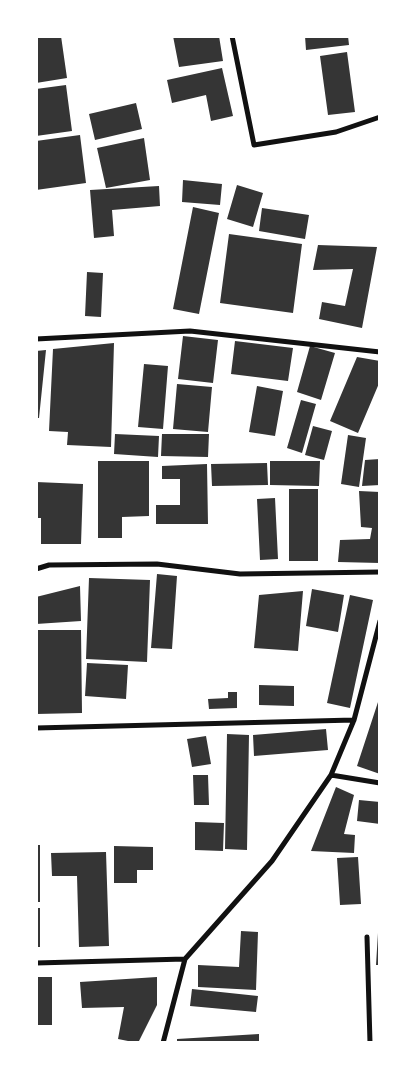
<!DOCTYPE html>
<style>
body{margin:0}
#map{position:relative;width:416px;height:1079px;overflow:hidden;background:#fff;font-family:"Sofia Sans Condensed",sans-serif}
canvas{display:block}
.frame{position:absolute;inset:0;border:38px solid #fff;pointer-events:none}
</style>
<div id="map">
<canvas width="416" height="1079"></canvas>
<div class="frame"></div>
</div>
<script>
const g = document.querySelector('canvas').getContext('2d');
g.lineJoin = 'round';
function paint(path, color) { g.fillStyle = color; g.fill(path, 'evenodd'); }
const toPath = rows => new Path2D(rows.map(r => 'M' + r).join(''));
function trace(path, color, width, dash) { g.strokeStyle = color; g.lineWidth = width; g.lineCap = dash ? 'butt' : 'round'; g.setLineDash(dash || []); g.stroke(path); }
paint(toPath([
 [36,36,61,36,67,78,36,83],
 [173,36,219,36,223,61,179,67],
 [305,36,348,36,349,45,306,50],
 [347,52,355,112,328,115,320,56],
 [222,68,233,116,211,121,206,95,172,103,167,80],
 [66,85,72,131,36,136,36,89],
 [136,103,142,129,95,140,89,114],
 [80,135,86,183,36,190,36,141],
 [144,138,150,180,106,188,97,148],
 [183,180,222,184,220,205,182,202],
 [237,185,263,193,253,227,227,219],
 [159,186,160,206,112,210,114,236,94,238,90,190],
 [193,207,219,213,199,314,173,309],
 [262,208,309,215,305,239,259,231],
 [229,234,302,244,293,313,220,303],
 [318,245,377,247,362,328,319,319,322,302,345,306,353,269,313,270],
 [87,272,103,273,101,317,85,316],
 [183,336,218,340,213,383,178,379],
 [235,341,293,348,288,381,231,374],
 [114,343,111,447,67,445,68,432,49,431,53,349],
 [310,346,335,353,321,400,297,392],
 [46,350,39,418,36,418,36,351],
 [357,357,380,361,380,381,358,433,330,421],
 [144,364,168,366,163,429,138,427],
 [177,384,212,387,208,432,173,429],
 [257,386,283,391,275,436,249,432],
 [301,400,316,404,302,453,287,448],
 [313,426,332,431,324,460,305,455],
 [115,434,159,436,158,457,114,454],
 [162,434,209,434,208,457,161,456],
 [348,435,366,438,359,487,341,484],
 [380,459,380,485,362,486,365,460],
 [98,461,149,461,149,516,122,517,122,538,98,538],
 [270,461,320,461,319,486,270,485],
 [267,463,268,485,212,486,211,464],
 [207,464,208,524,156,524,156,505,180,505,180,479,162,479,162,466],
 [36,482,83,484,81,544,41,544,41,518,36,518],
 [289,489,318,489,318,561,289,561],
 [359,491,380,492,380,563,338,562,340,540,370,539,372,528,361,527],
 [275,498,278,559,260,560,257,499],
 [157,574,177,576,172,649,151,648],
 [89,578,150,580,147,662,86,659],
 [80,586,81,621,36,624,36,597],
 [312,589,344,595,338,632,306,626],
 [303,591,298,651,254,648,259,595],
 [350,595,373,600,350,708,327,703],
 [36,630,81,630,82,713,36,714],
 [87,663,128,665,126,699,85,696],
 [259,685,294,686,294,706,259,705],
 [228,692,237,692,237,708,209,709,208,699,228,698],
 [379,699,380,699,380,774,357,766],
 [326,729,328,750,254,756,253,735],
 [227,734,249,735,247,850,225,849],
 [206,736,211,764,192,767,187,739],
 [193,775,208,775,209,805,194,805],
 [336,787,354,795,344,834,355,835,354,853,311,851],
 [359,800,380,802,380,824,357,821],
 [195,822,224,823,223,851,195,850],
 [36,845,40,845,40,902,36,902],
 [114,846,153,847,153,870,137,870,137,883,114,883],
 [106,852,109,946,79,947,77,876,52,876,51,853],
 [358,857,361,904,340,905,337,858],
 [36,908,40,908,40,947,36,947],
 [241,931,258,932,256,990,198,987,198,965,239,967],
 [378,933,380,933,380,965,376,965],
 [36,977,52,977,52,1025,36,1025],
 [157,977,157,1005,138,1043,118,1039,124,1007,82,1008,80,982],
 [192,989,258,996,256,1012,190,1006],
 [259,1034,259,1043,177,1043,177,1039]
]), '#353535');
trace(toPath([
 [232,36,254,145,336,132,380,117],
 [36,339,190,331,380,352],
 [36,569,49,565,157,564,240,574,380,572],
 [36,728,354,720],
 [331,775,380,783],
 [367,937,370,1043],
 [36,963,185,959],
 [163,1043,185,959,272,861,331,775,354,720,380,621]
]), '#111', 5);
</script>
